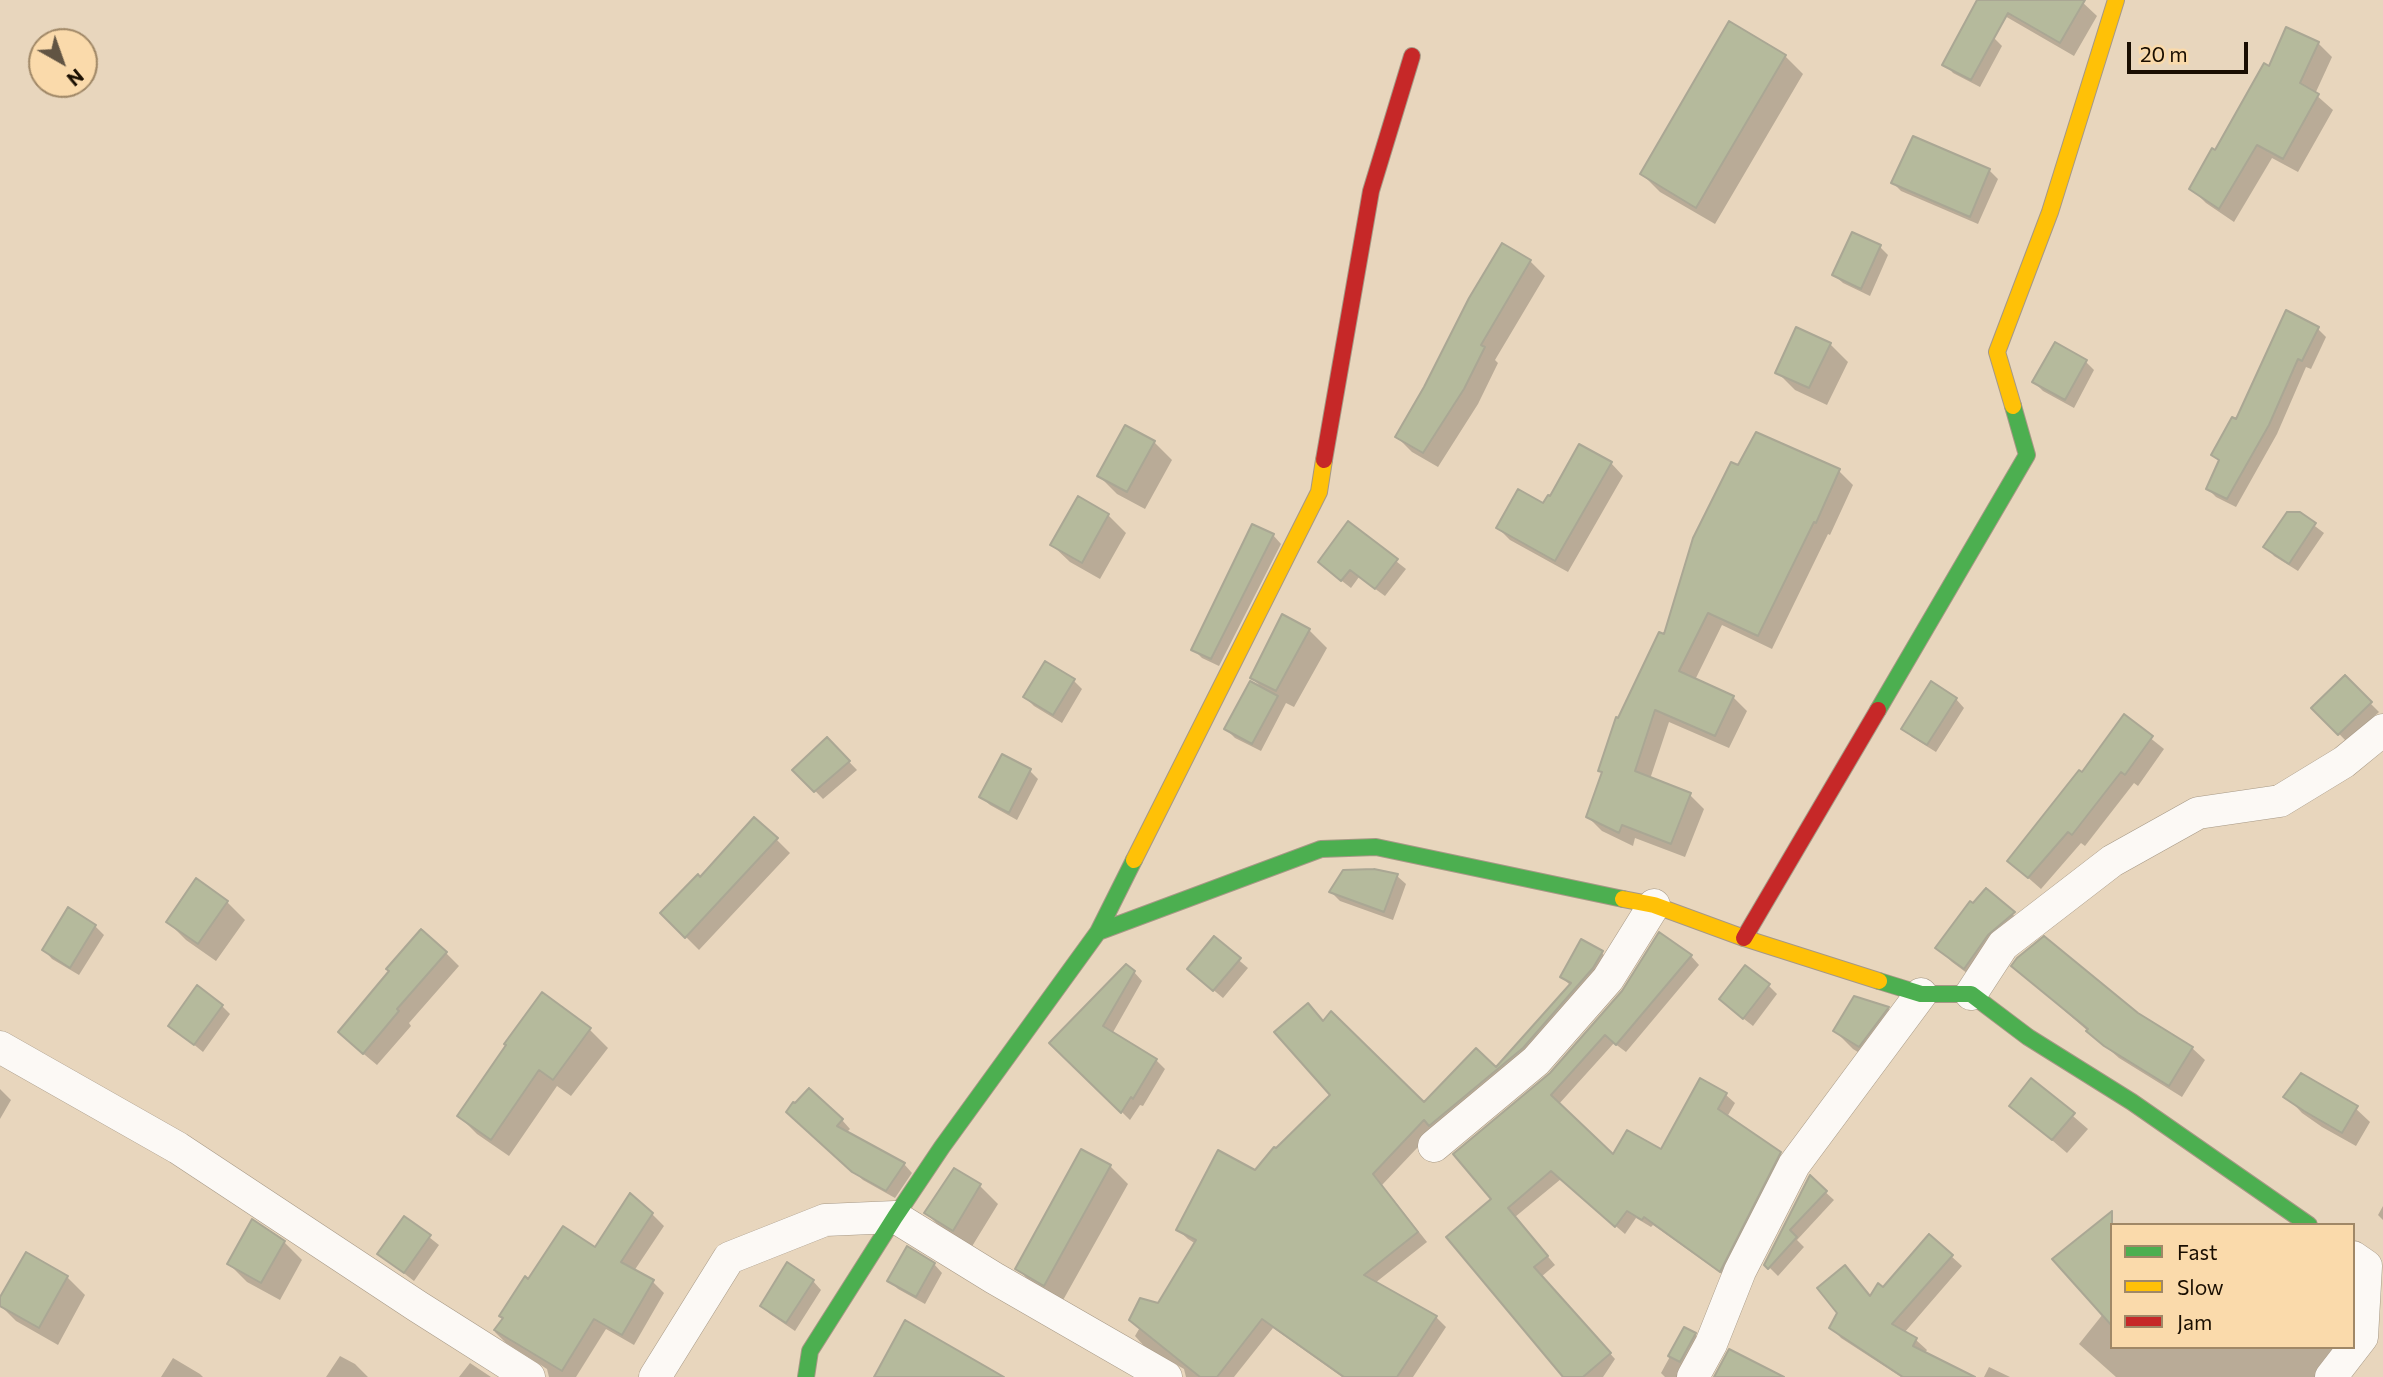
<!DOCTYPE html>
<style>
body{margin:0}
#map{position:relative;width:2383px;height:1377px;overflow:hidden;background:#e8d6bd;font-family:Commissioner,sans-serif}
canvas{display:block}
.legend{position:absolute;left:2110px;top:1223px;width:245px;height:126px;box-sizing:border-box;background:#fadaab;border:2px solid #a08867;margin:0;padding:9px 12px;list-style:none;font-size:21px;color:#190e01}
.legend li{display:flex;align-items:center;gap:14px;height:35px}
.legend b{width:35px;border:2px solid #a08867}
.north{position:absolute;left:28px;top:28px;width:70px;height:70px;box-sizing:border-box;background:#fadaab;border:2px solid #a08867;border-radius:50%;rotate:140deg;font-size:19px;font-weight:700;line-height:28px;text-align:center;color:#190e01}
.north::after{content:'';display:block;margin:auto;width:24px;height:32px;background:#615443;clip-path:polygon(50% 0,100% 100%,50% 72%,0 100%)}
.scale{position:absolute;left:2127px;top:42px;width:121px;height:32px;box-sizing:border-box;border:4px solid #190e01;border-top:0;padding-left:9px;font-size:21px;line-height:24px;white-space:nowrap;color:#190e01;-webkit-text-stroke:5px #fadaab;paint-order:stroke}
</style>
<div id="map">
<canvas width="2383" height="1377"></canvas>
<ul class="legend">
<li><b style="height:9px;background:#4caf50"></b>Fast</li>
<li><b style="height:9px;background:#ffc107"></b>Slow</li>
<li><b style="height:9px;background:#c62828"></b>Jam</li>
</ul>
<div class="north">N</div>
<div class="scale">20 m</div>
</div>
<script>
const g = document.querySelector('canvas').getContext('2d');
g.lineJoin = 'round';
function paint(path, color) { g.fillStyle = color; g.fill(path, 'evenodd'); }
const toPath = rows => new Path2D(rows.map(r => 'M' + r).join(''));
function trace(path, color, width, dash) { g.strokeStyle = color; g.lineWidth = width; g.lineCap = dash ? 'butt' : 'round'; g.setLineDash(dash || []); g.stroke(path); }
paint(toPath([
 [1985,0,2080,0,2097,16,2074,56,1998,12],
 [1730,23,1785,56,1803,74,1715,224,1660,192,1642,174],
 [1994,38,2002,46,1980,87,1953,73,1945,64],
 [2318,43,2332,57,2315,94,2333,110,2298,172,2272,158,2234,222,2206,203,2191,188,2269,68],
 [1989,170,1998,179,1978,224,1901,191,1893,183],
 [1880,247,1888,255,1870,296,1843,283,1834,275],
 [1530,261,1545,276,1495,360,1498,363,1478,404,1438,467,1412,452,1397,437],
 [2318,329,2326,337,2311,369,2306,367,2277,434,2236,507,2216,497,2208,489,2220,462,2213,455,2237,422],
 [1830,344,1848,362,1827,405,1795,390,1777,372],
 [2086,362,2094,370,2074,408,2043,391,2034,382],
 [1756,434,1839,471,1853,485,1830,535,1828,534,1772,649,1722,625,1695,680,1733,697,1747,711,1729,748,1669,722,1650,779,1690,795,1704,809,1685,857,1635,838,1633,846,1602,831,1588,817,1619,720,1665,636,1739,468],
 [1154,442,1172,460,1145,509,1117,494,1099,476],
 [1611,463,1623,476,1568,572,1510,540,1498,528,1544,506],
 [1078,499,1108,515,1126,533,1100,579,1070,562,1052,545],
 [2299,514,2324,533,2298,571,2274,556,2266,547],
 [1349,524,1406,569,1385,596,1359,577,1351,588,1328,570],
 [1273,535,1281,544,1219,666,1202,658,1193,649],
 [1283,616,1309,630,1327,648,1294,707,1286,703,1261,751,1235,738,1226,729,1263,689,1252,678],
 [2345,678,2379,712,2347,742,2314,708],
 [1074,681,1082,689,1062,723,1034,706,1025,697],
 [1956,699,1964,708,1936,752,1912,737,1903,728],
 [2124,717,2164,749,2138,786,2134,783,2085,846,2081,843,2041,889,2009,861,2082,774],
 [827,739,857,770,823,799,795,770],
 [1030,771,1038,779,1017,820,990,805,981,797],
 [776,839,790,853,699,950,662,913,701,879],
 [1397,876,1406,884,1393,920,1340,901,1331,892],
 [1986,891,2028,928,1979,982,1952,962,1938,948],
 [227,902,245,920,216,961,186,940,168,922],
 [95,926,104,935,79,975,52,959,44,950],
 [1214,939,1248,968,1223,998,1198,977],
 [1581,941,1602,953,1612,963,1533,1057,1435,1129,1382,1185,1427,1242,1375,1283,1436,1317,1446,1327,1413,1377,1342,1377,1273,1328,1234,1377,1186,1377,1184,1369,1144,1346,1135,1336,1154,1303,1159,1305,1196,1244,1188,1239,1178,1230,1255,1172,1332,1095,1324,1022,1424,1104,1496,1069,1571,986,1562,977],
 [446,953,459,966,409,1023,411,1026,377,1065,353,1045],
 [1691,956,1699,965,1626,1052,1614,1043,1558,1105,1614,1156,1662,1151,1701,1081,1726,1095,1735,1103,1727,1117,1779,1154,1788,1162,1729,1279,1653,1225,1651,1227,1636,1218,1625,1234,1561,1179,1515,1217,1555,1265,1541,1277,1615,1359,1603,1377,1565,1377,1493,1199,1455,1154],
 [2013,966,2137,1014,2192,1048,2205,1060,2182,1097,2119,1058],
 [1134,972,1142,981,1112,1034,1156,1060,1165,1069,1143,1106,1140,1105,1130,1120,1052,1043],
 [1769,986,1777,994,1753,1026,1730,1008],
 [542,994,590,1030,608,1048,571,1096,557,1086,509,1156,477,1134,459,1116],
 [222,1006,230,1014,203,1052,170,1025],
 [1888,1008,1905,1026,1877,1064,1853,1049,1835,1031],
 [2031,1080,2088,1129,2067,1153,2012,1106],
 [0,1089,11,1100,0,1119],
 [2286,1096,2353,1106,2370,1122,2356,1146,2322,1127,2302,1113],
 [797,1120,842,1120,850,1129,846,1133,904,1164,912,1173,895,1198,863,1180],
 [1110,1166,1128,1184,1062,1302,1035,1287,1018,1269],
 [1810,1178,1834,1200,1797,1240,1804,1247,1778,1276,1766,1264],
 [980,1186,998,1204,971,1248,944,1231,926,1213],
 [2383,1206,2383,1220,2378,1215],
 [652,1214,664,1226,634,1271,652,1281,664,1293,634,1345,606,1329,576,1377,549,1377,547,1369,506,1343,495,1332,529,1281,596,1250],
 [405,1218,439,1245,414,1281,379,1254],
 [284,1242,302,1260,280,1300,247,1282,229,1264],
 [1951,1256,1962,1266,1904,1333,1916,1340,1927,1350,1924,1354,1971,1377,1901,1377,1841,1338,1831,1327,1884,1289],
 [934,1264,942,1273,925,1304,898,1289,889,1280],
 [2112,1275,2112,1347,2340,1347,2327,1377,2116,1377,2079,1344,2103,1314],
 [67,1277,85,1295,58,1345,16,1321,0,1305,0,1301],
 [813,1281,821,1290,795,1331,770,1314,762,1306],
 [1685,1329,1695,1334,1703,1343,1685,1377,1665,1377,1661,1373],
 [340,1356,355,1364,368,1377,326,1377],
 [173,1358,200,1374,203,1377,161,1377],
 [470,1363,491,1377,459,1377],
 [1989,1367,2010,1377,1984,1377]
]), '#0003');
const building = toPath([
 [1977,0,2085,0,2060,43,2008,13,1971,80,1942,65,1977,0],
 [1729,21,1786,55,1696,208,1640,174,1729,21],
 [2286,27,2319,42,2300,83,2319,94,2283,159,2257,145,2219,209,2189,189,2212,148,2215,150,2264,63,2269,66,2286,27],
 [1913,136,1990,169,1970,217,1891,183,1913,136],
 [1852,232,1881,245,1861,289,1832,275,1852,232],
 [1502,243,1531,260,1481,345,1485,347,1464,389,1423,453,1395,437,1424,387,1469,298,1502,243],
 [2286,310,2319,327,2302,361,2298,359,2269,425,2227,499,2206,489,2219,460,2211,455,2232,417,2236,419,2286,310],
 [1796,327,1831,343,1809,388,1775,373,1796,327],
 [2055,342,2087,360,2065,400,2032,382,2055,342],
 [1125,425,1155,441,1127,492,1097,476,1125,425],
 [1756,432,1840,469,1816,523,1814,522,1758,636,1708,613,1679,671,1734,696,1715,736,1655,710,1635,771,1691,793,1671,844,1622,825,1619,833,1586,817,1602,772,1598,771,1616,717,1618,718,1659,632,1664,634,1693,538,1731,462,1738,465,1756,432],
 [1579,444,1612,462,1555,561,1496,528,1518,489,1543,503,1548,495,1550,496,1579,444],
 [1078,496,1109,514,1082,563,1050,545,1078,496],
 [2287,512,2300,512,2316,523,2289,564,2263,547,2287,512],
 [1348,521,1398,559,1375,589,1350,570,1341,581,1318,562,1348,521],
 [1252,524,1274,534,1211,659,1191,650,1252,524],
 [1282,614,1310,629,1276,691,1250,678,1282,614],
 [1045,661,1075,679,1053,715,1023,697,1045,661],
 [2345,675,2372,702,2338,735,2311,708,2345,675],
 [1250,681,1278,696,1252,744,1224,729,1250,681],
 [1931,681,1957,698,1927,745,1901,729,1931,681],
 [2124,714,2153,736,2125,775,2121,772,2072,835,2068,832,2028,878,2007,861,2079,770,2082,772,2124,714],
 [827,737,850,761,814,792,792,770,827,737],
 [1002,754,1031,769,1009,813,979,797,1002,754],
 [754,817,778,838,685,938,660,913,698,874,700,877,754,817],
 [1374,869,1398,874,1384,912,1329,892,1343,870,1374,869],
 [196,878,228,901,198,944,166,922,196,878],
 [1986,888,2015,912,1988,935,1964,969,1935,948,1970,901,1973,903,1986,888],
 [68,907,96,925,70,968,42,950,68,907],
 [421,929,447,952,397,1009,399,1011,363,1054,338,1032,389,971,386,969,421,929],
 [1659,932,1692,955,1616,1045,1605,1035,1551,1095,1613,1154,1627,1130,1661,1149,1700,1078,1727,1093,1718,1109,1781,1152,1720,1272,1644,1217,1642,1220,1627,1211,1615,1227,1551,1171,1508,1208,1548,1256,1534,1267,1611,1353,1583,1377,1563,1377,1446,1237,1491,1199,1453,1154,1550,1073,1622,991,1659,932],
 [1214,936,1241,958,1213,991,1187,969,1214,936],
 [2044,936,2138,1013,2193,1047,2169,1086,2104,1046,2086,1031,2088,1029,2011,966,2017,958,2044,936],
 [1581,939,1603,951,1593,968,1523,1048,1429,1126,1424,1120,1373,1174,1418,1232,1364,1275,1437,1316,1397,1377,1344,1377,1262,1319,1217,1377,1200,1377,1129,1320,1140,1298,1158,1303,1196,1240,1176,1230,1218,1150,1255,1170,1274,1147,1276,1148,1330,1095,1274,1032,1308,1003,1323,1021,1331,1011,1424,1102,1476,1048,1496,1067,1571,983,1560,977,1581,939],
 [1126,964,1135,971,1103,1026,1157,1059,1133,1099,1131,1097,1121,1113,1049,1043,1126,964],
 [1745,965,1770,984,1743,1019,1719,999,1745,965],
 [197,985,223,1005,194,1045,168,1026,197,985],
 [542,992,591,1028,553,1080,539,1070,491,1140,457,1116,506,1045,504,1044,542,992],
 [1854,996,1889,1007,1859,1047,1833,1031,1854,996],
 [2301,1073,2358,1106,2342,1133,2304,1111,2283,1097,2301,1073],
 [2031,1078,2075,1113,2052,1140,2009,1106,2031,1078],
 [809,1088,843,1119,837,1126,905,1163,886,1191,852,1172,786,1112,793,1102,795,1103,809,1088],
 [1081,1149,1111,1165,1044,1286,1015,1269,1081,1149],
 [954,1168,981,1184,953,1231,924,1213,954,1168],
 [1810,1175,1827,1191,1790,1230,1797,1237,1768,1269,1764,1265,1810,1175],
 [630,1193,653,1213,621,1262,654,1280,622,1335,594,1319,562,1371,494,1330,503,1318,499,1316,525,1276,528,1279,563,1226,595,1247,630,1193],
 [2112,1211,2112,1326,2052,1259,2112,1211],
 [404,1216,431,1235,404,1273,377,1254,404,1216],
 [252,1219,285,1241,261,1283,227,1264,252,1219],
 [1929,1234,1953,1255,1892,1324,1917,1338,1913,1346,1975,1377,1903,1377,1829,1328,1837,1313,1817,1288,1845,1265,1870,1296,1878,1283,1883,1287,1929,1234],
 [907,1246,935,1263,916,1297,887,1281,907,1246],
 [26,1252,68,1276,39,1328,0,1306,0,1297,26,1252],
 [787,1262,814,1280,786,1323,760,1306,787,1262],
 [905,1320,1004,1377,874,1377,905,1320],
 [1684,1327,1696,1333,1680,1362,1668,1356,1684,1327],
 [1729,1349,1784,1377,1714,1377,1729,1349]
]);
paint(building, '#b5ba9c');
trace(building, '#aaa794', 2);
const street = toPath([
 [1971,994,2003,945,2112,861,2198,813,2280,801,2344,762,2383,730],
 [0,1047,178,1148,417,1306,529,1377],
 [1434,1146,1536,1061,1608,979,1654,905],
 [655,1377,729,1258,825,1220,895,1217,994,1278,1166,1377],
 [1693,1377,1711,1344,1740,1271,1794,1165,1921,994],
 [2331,1377,2362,1337,2366,1266,2353,1257]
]);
const fast = toPath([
 [1878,710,2027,455,2013,406],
 [1098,932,1321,849,1376,847,1623,899],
 [1879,981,1921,994,1971,994,2028,1037,2132,1102,2309,1225],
 [806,1377,810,1351,895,1217,942,1147,1098,932,1134,860]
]);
const slow = toPath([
 [2013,406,1997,352,2050,212,2116,0],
 [1134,860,1319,492,1324,460],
 [1623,899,1654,905,1744,938,1879,981]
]);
const jam = toPath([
 [1324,460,1371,191,1412,56],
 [1744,938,1878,710]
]);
trace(street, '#a69885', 33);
trace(fast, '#a69885', 18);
trace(slow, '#a69885', 18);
trace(jam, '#a69885', 18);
trace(street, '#fcf9f5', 32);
trace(fast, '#4caf50', 16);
trace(slow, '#ffc107', 16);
trace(jam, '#c62828', 16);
</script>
